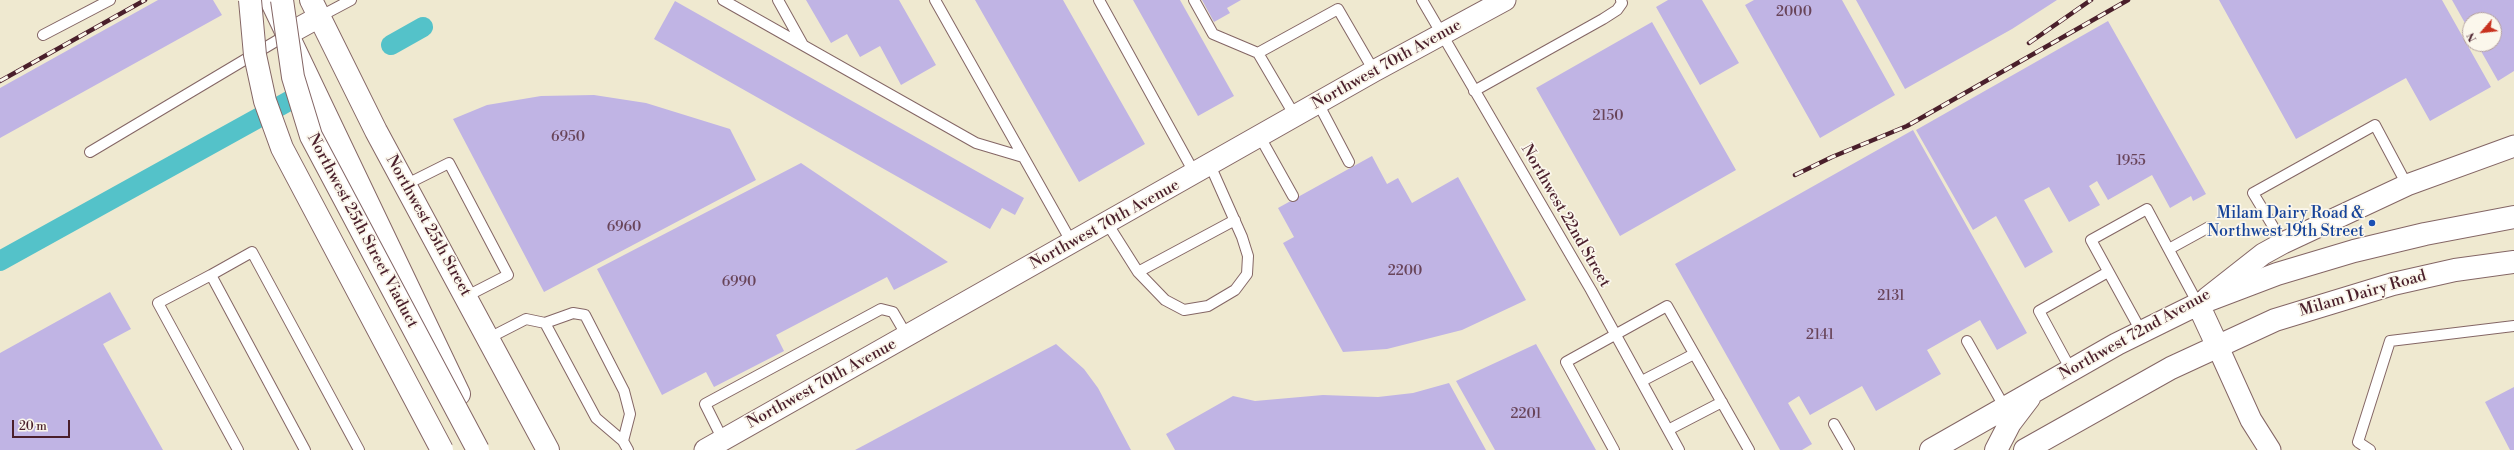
<!DOCTYPE html>
<style>
body{margin:0}
#map{position:relative;width:2514px;height:450px;overflow:hidden;background:#efe9d0;font-family:"Libre Bodoni",serif}
canvas{display:block}
.north{position:absolute;left:2462px;top:12px;width:40px;height:40px;box-sizing:border-box;background:#fbf7ec;border:1px solid #b4a19f;border-radius:50%;rotate:242deg;font-size:11px;font-weight:700;line-height:16px;text-align:center;color:#4a1f2b}
.north::after{content:'';display:block;margin:auto;width:14px;height:18px;background:#c8321e;clip-path:polygon(50% 0,100% 100%,50% 72%,0 100%)}
.scale{position:absolute;left:12px;top:420px;width:58px;height:18px;box-sizing:border-box;border:2px solid #4a1f2b;border-top:0;padding-left:5px;font-size:12px;line-height:14px;white-space:nowrap;color:#4a1f2b;-webkit-text-stroke:3px #fbf7ec;paint-order:stroke}
</style>
<div id="map">
<canvas width="2514" height="450"></canvas>
<div class="north">N</div>
<div class="scale">20 m</div>
</div>
<script>
const g = document.querySelector('canvas').getContext('2d');
g.lineJoin = 'round';
const toPath = rows => new Path2D(rows.map(r => 'M' + r).join(''));
function trace(path, color, width, dash) { g.strokeStyle = color; g.lineWidth = width; g.lineCap = dash ? 'butt' : 'round'; g.setLineDash(dash || []); g.stroke(path); }
function paint(path, color) { g.fillStyle = color; g.fill(path, 'evenodd'); }
function label(font, color, halo, rows, align = 'center') {
  g.font = font + ' "Libre Bodoni",serif'; g.lineWidth = 3.5; g.setLineDash([]); g.textBaseline = 'middle'; g.strokeStyle = halo; g.fillStyle = color; for (const [text, x, y, turn = 0] of rows) {
    g.save(); g.translate(x, y); g.rotate((+turn || 0) * Math.PI / 180); g.textAlign = isNaN(turn) ? turn : align; if (halo) g.strokeText(text, 0, 0); g.fillText(text, 0, 0); g.restore();
  }
}
trace(toPath([
 [391,45,423,27],
 [0,261,298,96]
]), '#54c2c9', 20);
paint(toPath([
 [158,0,213,0,222,15,0,138,0,88],
 [806,0,899,0,936,65,901,85,880,46,860,57,847,34,831,43],
 [975,0,1063,0,1145,144,1079,182],
 [1133,0,1180,0,1234,96,1198,116],
 [1202,0,1241,0,1227,8,1230,13,1214,22],
 [1668,0,1702,0,1739,63,1700,85,1656,7],
 [1754,0,1842,0,1895,95,1820,138,1745,5],
 [1856,0,2057,0,2012,29,1905,89],
 [2219,0,2442,0,2491,87,2430,121,2406,78,2296,139],
 [2452,0,2514,0,2514,71,2498,81,2477,44,2494,44,2494,20,2470,20,2470,32],
 [675,1,1024,198,1015,215,1002,208,990,229,654,39],
 [2108,21,2206,194,2193,201,2191,196,2170,208,2152,175,2108,200,2097,181,2089,186,2100,205,2069,222,2049,187,2024,200,2053,252,2025,268,1996,216,1973,230,1916,130],
 [1652,22,1736,170,1620,236,1536,88],
 [594,95,646,103,730,129,756,180,544,292,453,119,487,105,541,96],
 [1913,130,2027,333,1997,350,1980,320,1927,350,1941,374,1876,411,1862,386,1810,415,1799,396,1788,403,1812,444,1802,450,1780,450,1675,264],
 [1372,156,1387,184,1398,178,1412,203,1458,177,1526,300,1462,330,1387,349,1343,352,1283,243,1294,237,1278,208],
 [801,163,948,262,894,290,887,277,776,335,784,351,714,387,706,372,662,395,597,269],
 [110,292,131,329,103,344,163,450,0,450,0,353],
 [1056,344,1084,369,1098,388,1131,450,855,450],
 [1536,344,1596,450,1495,450,1456,381],
 [1449,383,1486,450,1175,450,1166,434,1233,396,1255,401,1323,395,1378,397,1413,393],
 [2514,387,2514,450,2510,450,2485,402]
]), '#c0b4e4');
const lane = toPath([
 [723,0,976,143,1023,157],
 [778,0,803,45],
 [935,0,1072,243],
 [1099,0,1195,174],
 [1194,0,1213,34,1258,53,1295,116],
 [1422,0,1591,290,1679,450],
 [319,17,351,0],
 [43,35,110,0],
 [1258,53,1338,9,1374,71],
 [1474,91,1603,19,1617,10,1622,3,1621,0],
 [1318,103,1349,162],
 [1260,137,1293,196],
 [90,152,288,34],
 [405,185,449,163,508,275,467,296],
 [1107,223,1138,272,1165,300,1184,310,1208,306,1235,290,1247,274,1248,256,1242,237,1210,165],
 [2283,243,2253,193,2375,125,2407,185],
 [2169,249,2209,227],
 [1138,272,1235,220],
 [211,275,252,252,359,450],
 [545,323,596,418,623,441,628,450],
 [2141,331,2091,240,2147,209,2198,304],
 [489,338,526,319,545,323,573,313,585,315,624,391,630,414,623,441],
 [1967,341,2005,408],
 [2071,370,2039,311,2108,272],
 [1642,381,1694,354],
 [1834,424,1849,450],
 [1668,430,1722,402],
 [723,440,705,404,881,309,893,312,907,336],
 [238,450,158,303,211,275,305,450],
 [1614,450,1566,362,1667,306,1749,450],
 [2370,450,2358,442,2390,341,2514,326]
]);
const street = toPath([
 [288,34,319,17],
 [2207,298,2263,254,2283,243,2407,185,2514,146],
 [2217,345,2251,420,2270,450],
 [705,450,1374,71,1505,0]
]);
const secondary = toPath([
 [271,0,459,394],
 [311,0,376,131,548,450],
 [2198,304,2217,345],
 [1931,450,2117,344,2198,304,2277,274,2354,251,2425,234,2514,217],
 [1996,450,2010,423,2029,398],
 [2025,450,2171,368,2275,320,2393,284,2455,270,2514,262]
]);
trace(lane, '#846665', 12);
trace(street, '#846665', 23);
trace(secondary, '#846665', 24);
trace(lane, '#fff', 10);
trace(street, '#fff', 21);
trace(secondary, '#fff', 22);
const rail = toPath([
 [2029,43,2091,0],
 [0,81,145,0],
 [1795,175,1832,157,1907,126,2128,0]
]);
trace(rail, '#4a1f2b', 4.5);
trace(rail, '#fbf7ec', 3, [9]);
const secondaryBridge = toPath([
 [250,0,255,55,265,101,282,148,442,450],
 [282,0,293,77,311,136,478,450]
]);
trace(secondaryBridge, '#846665', 24, []);
trace(secondaryBridge, '#fff', 22);
for (const [x, y, r, color] of [
 [2372,223,4,"#1a4fb4"]
]) { const dot = new Path2D(); dot.arc(x, y, r, 0, 2 * Math.PI); g.fillStyle = color; g.fill(dot); trace(dot, '#fbf7ec', 1.5); }
label('14px', '#684459', null, [
 ["2000",1794,13],
 ["2150",1608,117],
 ["6950",568,138],
 ["1955",2131,162],
 ["6960",624,228],
 ["2200",1405,272],
 ["6990",739,283],
 ["2131",1891,297],
 ["2141",1820,336],
 ["2201",1526,415]
]);
label('16px', '#4a1f2b', '#fbf7ec', [
 ["Northwest 70th Avenue",1387,65,-29],
 ["Northwest 22nd Street",1565,216,60],
 ["Northwest 70th Avenue",1105,225,-29],
 ["Northwest 25th Street",428,226,61],
 ["Northwest 25th Street Viaduct",362,231,62],
 ["Milam Dairy Road",2363,294,-16],
 ["Northwest 72nd Avenue",2135,335,-29],
 ["Northwest 70th Avenue",822,384,-29]
]);
label('16px', '#164399', '#fbf7ec', [
 ["Milam Dairy Road &",2364,214],
 ["Northwest 19th Street",2364,232]
], 'right');
</script>
